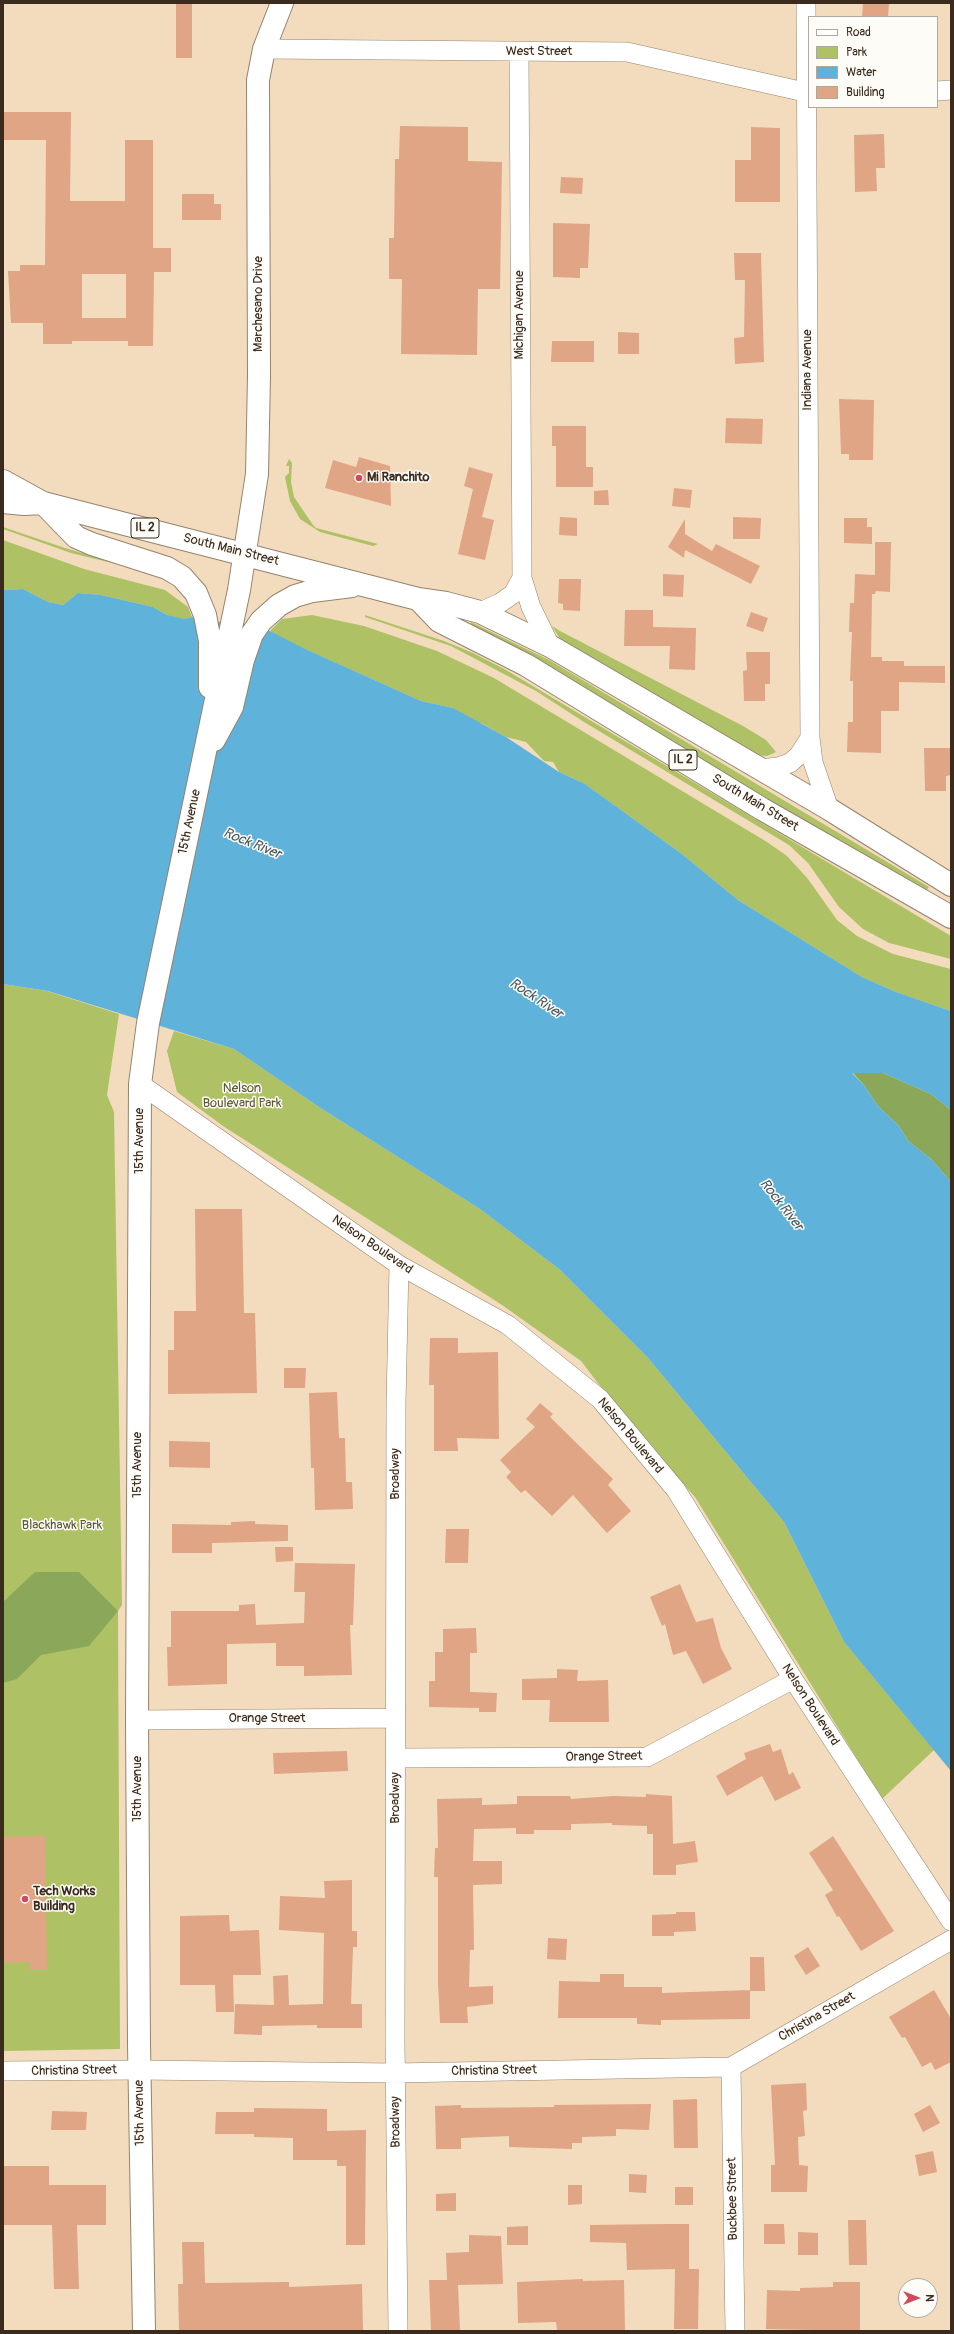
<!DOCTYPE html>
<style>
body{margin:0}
#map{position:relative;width:954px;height:2334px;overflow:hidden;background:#f2dcbd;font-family:Pangolin,sans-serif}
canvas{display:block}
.frame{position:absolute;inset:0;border:4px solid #3b2a1e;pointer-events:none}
.legend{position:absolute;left:808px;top:16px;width:130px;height:92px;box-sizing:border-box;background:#fdfcf7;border:1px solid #afa8a0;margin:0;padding:5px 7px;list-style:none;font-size:12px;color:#3b2a1e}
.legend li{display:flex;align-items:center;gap:8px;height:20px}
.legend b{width:20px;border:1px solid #afa8a0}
.north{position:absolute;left:898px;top:2278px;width:40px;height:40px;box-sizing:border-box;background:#fdfcf7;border:1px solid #afa8a0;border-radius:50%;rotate:90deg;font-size:11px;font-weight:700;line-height:16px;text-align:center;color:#3b2a1e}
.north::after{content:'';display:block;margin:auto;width:14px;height:18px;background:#d1495b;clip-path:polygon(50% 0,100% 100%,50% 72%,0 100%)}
</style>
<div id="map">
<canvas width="954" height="2334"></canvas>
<div class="frame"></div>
<ul class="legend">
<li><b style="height:5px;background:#fff"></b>Road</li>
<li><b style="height:11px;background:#aec164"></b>Park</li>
<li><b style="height:11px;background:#5fb2da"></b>Water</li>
<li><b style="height:11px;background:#dfa585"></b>Building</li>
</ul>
<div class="north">N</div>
</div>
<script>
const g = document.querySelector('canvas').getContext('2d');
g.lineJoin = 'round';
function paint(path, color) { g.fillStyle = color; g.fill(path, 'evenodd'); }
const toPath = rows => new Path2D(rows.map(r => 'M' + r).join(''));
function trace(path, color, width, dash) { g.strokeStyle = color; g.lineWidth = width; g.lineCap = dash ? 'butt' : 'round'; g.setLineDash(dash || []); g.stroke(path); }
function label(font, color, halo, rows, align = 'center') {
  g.font = font + ' Pangolin,sans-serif'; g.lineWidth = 3; g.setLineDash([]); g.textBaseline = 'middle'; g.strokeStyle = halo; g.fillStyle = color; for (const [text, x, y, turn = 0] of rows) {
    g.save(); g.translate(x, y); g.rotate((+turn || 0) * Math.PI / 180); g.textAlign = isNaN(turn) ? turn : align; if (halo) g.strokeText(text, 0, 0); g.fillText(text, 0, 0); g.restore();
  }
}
paint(toPath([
 [289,459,292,463,291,482,294,497,313,525,316,528,378,544,373,546,320,532,300,519,290,501,285,477,289,473,289,466,286,466],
 [3,527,65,548,133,568,71,553,3,529],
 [3,540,84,569,165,590,188,607,192,617,184,619,176,618,167,615,153,607,101,595,78,593,63,605,48,602,23,589,3,590],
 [312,615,364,626,437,651,494,678,767,842,787,856,808,879,837,920,857,936,893,954,951,969,951,1011,896,992,862,977,738,900,682,854,585,784,559,772,553,762,544,761,526,742,506,737,481,723,477,726,453,708,421,701,287,641,270,631,282,619],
 [365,615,444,641,473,653,506,670,951,936,951,959,889,943,863,929,839,907,808,863,789,845,584,722,536,691,451,646,365,617],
 [547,618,552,626,560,631,743,726,766,740,776,752,767,756,755,755,560,639],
 [471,622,549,660,929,887,927,890,903,879,706,762,470,626],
 [3,984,47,991,119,1014,107,1095,114,1112,122,1605,118,1611,120,2049,3,2051],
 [174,1031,234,1049,319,1107,480,1209,559,1269,648,1358,784,1522,844,1642,934,1750,882,1799,695,1497,637,1434,581,1361,502,1305,223,1126,177,1092,167,1051]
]), '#aec164');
paint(toPath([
 [852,1072,883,1073,931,1094,951,1110,951,1182,931,1159,908,1141,899,1126,878,1106,864,1085],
 [35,1572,79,1572,118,1611,89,1646,41,1655,17,1679,3,1683,3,1602]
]), '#8aa75a');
paint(toPath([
 [23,589,48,602,63,605,78,593,101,595,153,607,167,615,184,619,192,617,270,631,303,648,421,701,453,708,506,737,559,772,585,784,682,854,738,900,862,977,896,992,951,1011,951,1110,931,1094,883,1073,852,1073,864,1085,878,1106,899,1126,908,1141,931,1159,951,1182,951,1771,844,1642,784,1522,648,1358,559,1269,480,1209,319,1107,234,1049,48,991,3,984,3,590]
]), '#5fb2da');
paint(toPath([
 [176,3,192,3,192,58,176,58],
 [863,3,889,3,888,17,862,17],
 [3,112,71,112,70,201,125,201,125,140,153,140,153,248,171,248,171,272,154,272,153,346,128,346,128,341,72,341,72,344,43,344,43,323,11,323,8,271,20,271,20,265,45,265,46,140,3,140],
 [82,274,126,274,126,318,82,318],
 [400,126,468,127,468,161,502,162,500,289,478,289,477,355,401,354,402,279,389,279,389,238,394,238,395,159,399,159],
 [751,127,780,128,780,202,735,202,735,160,751,160],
 [884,134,885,168,876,168,877,191,855,192,854,135],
 [561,177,583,178,582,194,560,193],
 [182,194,214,194,214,204,221,204,221,220,182,220],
 [553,223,590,224,588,268,580,268,580,278,553,277],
 [734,253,761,253,764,362,735,364,734,338,744,337,745,280,735,280],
 [618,332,639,333,639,354,618,354],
 [552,341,594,341,594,362,551,362],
 [839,399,874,400,873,460,849,460,849,454,841,454],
 [726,418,763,419,762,444,725,443],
 [552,426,586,426,586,467,593,467,593,487,556,487,556,446,552,446],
 [359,457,390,466,391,506,325,488,333,460,356,467],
 [469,467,493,474,482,517,494,520,485,560,458,554,473,489,464,486],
 [674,488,692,490,690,508,672,506],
 [608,490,609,505,594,505,594,491],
 [560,517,577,518,577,536,559,535],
 [733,517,761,518,760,539,733,539],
 [844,518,867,518,867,527,872,527,872,544,844,543],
 [685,519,685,534,712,551,716,544,760,566,751,584,685,550,684,558,668,547],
 [875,542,891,542,890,592,876,591,875,594,872,594,871,657,882,657,882,661,904,661,904,666,945,666,945,683,899,682,899,711,881,711,881,753,847,752,848,722,853,722,853,681,850,681,852,632,849,632,850,603,854,603,855,574,875,575],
 [663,574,684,575,683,597,663,596],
 [559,579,581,579,580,611,563,610,563,604,558,603],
 [625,610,653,610,653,627,696,628,695,670,669,669,670,646,624,646],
 [751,612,768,618,763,632,746,626],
 [746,652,770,652,770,684,765,684,765,701,744,701,743,671,747,670],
 [924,748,951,748,951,775,946,776,946,791,925,791],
 [195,1209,242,1209,244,1313,255,1313,257,1393,168,1394,168,1350,174,1350,174,1311,196,1311],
 [430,1338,458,1338,458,1353,498,1352,499,1439,457,1438,458,1451,434,1451,434,1385,429,1385],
 [284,1368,306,1368,305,1388,284,1388],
 [337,1392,339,1438,345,1438,346,1482,352,1482,353,1509,315,1510,314,1468,311,1468,309,1393],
 [540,1403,553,1414,550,1417,613,1479,608,1485,631,1511,607,1533,573,1495,552,1516,525,1490,521,1493,506,1477,511,1472,500,1460,535,1427,526,1419],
 [169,1441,210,1442,210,1468,169,1467],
 [255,1521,255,1524,288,1525,288,1541,212,1543,212,1553,172,1553,172,1524,231,1525,231,1522],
 [446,1529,469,1529,468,1563,445,1563],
 [275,1547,293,1547,293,1561,276,1562],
 [295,1563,355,1564,353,1625,350,1625,352,1675,304,1676,304,1666,276,1666,276,1643,227,1644,227,1684,168,1686,167,1647,171,1647,171,1611,239,1611,239,1605,255,1604,256,1625,304,1623,305,1592,294,1592],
 [680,1584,696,1622,713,1618,721,1648,732,1669,703,1684,686,1651,673,1655,665,1624,662,1626,650,1597],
 [476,1628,477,1653,470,1653,470,1692,497,1693,496,1712,479,1712,479,1708,429,1707,429,1681,435,1681,435,1652,443,1652,443,1629],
 [557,1669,578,1670,577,1681,608,1680,609,1722,549,1722,550,1700,522,1700,522,1679,557,1678],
 [770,1744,773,1752,781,1749,789,1775,793,1772,801,1788,775,1801,762,1776,727,1796,716,1776,746,1759,744,1753],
 [347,1751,348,1771,274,1774,273,1753],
 [646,1794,672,1796,673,1844,695,1841,698,1862,676,1865,676,1875,653,1875,653,1834,647,1834,647,1826,612,1825,612,1823,571,1824,571,1830,534,1830,534,1834,516,1834,516,1828,474,1829,473,1861,502,1861,502,1884,473,1885,474,1950,470,1950,469,1987,493,1986,493,2004,467,2007,468,2023,440,2023,438,1982,438,1877,434,1877,435,1848,438,1848,437,1799,482,1798,482,1805,517,1804,517,1796,570,1796,571,1799,613,1796,646,1797],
 [45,1836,47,1970,29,1970,29,1962,3,1963,3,1837],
 [833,1836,894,1931,861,1951,839,1916,837,1917,825,1895,833,1890,809,1853],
 [352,1880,352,1931,357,1931,357,1947,353,1947,351,2004,362,2004,362,2028,317,2028,317,2025,262,2026,262,2035,234,2034,235,2004,274,2005,273,1976,288,1975,289,2005,323,2004,324,1933,279,1930,280,1896,325,1898,324,1881],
 [676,1912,695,1912,696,1931,674,1932,674,1936,652,1936,652,1915,676,1914],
 [229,1915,230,1931,259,1930,261,1975,233,1975,234,2012,216,2012,215,1985,180,1985,180,1916],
 [548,1938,567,1939,566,1960,547,1959],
 [808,1947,820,1966,806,1975,794,1956],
 [750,1957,764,1957,765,1991,750,1991],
 [600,1974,624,1974,624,1987,662,1987,662,1993,750,1990,750,2019,661,2020,661,2025,637,2024,637,2018,558,2018,559,1981,600,1982],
 [934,1990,951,2019,951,2062,935,2070,931,2062,922,2067,905,2037,902,2038,889,2017],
 [806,2083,807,2110,803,2111,805,2136,798,2137,799,2165,808,2166,807,2192,771,2192,771,2165,775,2165,771,2085],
 [697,2099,698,2148,674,2148,673,2100],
 [651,2104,649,2130,616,2129,616,2136,582,2137,582,2143,572,2143,572,2149,509,2147,509,2136,461,2138,461,2149,436,2149,435,2106,461,2105,461,2108,554,2107,554,2105],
 [930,2105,940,2123,923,2132,914,2114],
 [254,2108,327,2109,327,2131,366,2130,365,2245,346,2245,346,2166,337,2166,337,2160,293,2160,293,2138,254,2137,254,2134,215,2134,216,2112,254,2112],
 [52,2111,87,2112,86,2130,51,2130],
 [933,2151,937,2172,919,2176,915,2155],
 [3,2166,49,2166,49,2185,106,2185,106,2225,77,2225,79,2289,54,2289,52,2225,3,2225],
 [629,2174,647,2175,646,2193,629,2192],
 [568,2185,582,2185,582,2204,568,2205],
 [675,2187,693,2187,693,2205,675,2205],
 [456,2193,456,2211,436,2211,436,2194],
 [848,2220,866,2220,867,2265,849,2265],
 [667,2224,689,2224,689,2269,699,2269,698,2329,674,2329,675,2269,627,2270,626,2243,590,2242,590,2225],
 [764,2224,784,2224,785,2244,764,2244],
 [528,2226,528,2245,507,2245,507,2227],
 [798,2232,818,2233,818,2255,798,2255],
 [469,2235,501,2236,503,2284,458,2285,460,2331,431,2331,429,2280,447,2280,446,2253,469,2252],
 [182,2242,204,2242,205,2283,289,2282,289,2287,362,2284,363,2331,179,2331,178,2284,183,2284],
 [583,2279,583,2281,624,2280,625,2330,557,2330,556,2322,518,2323,517,2282],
 [833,2282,860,2282,860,2331,766,2329,767,2290,800,2291,800,2288,833,2287]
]), '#dfa585');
const minor = toPath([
 [806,3,810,738,813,762,829,809],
 [264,49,627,52,809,93],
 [519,52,522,578,531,607,550,646],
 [937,91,951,90],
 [480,612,500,603,513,594,522,578],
 [760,769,778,767,790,763,799,755,810,738],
 [140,1084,399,1265,508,1325,600,1399,676,1490,793,1679,951,1921],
 [137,1720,396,1718],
 [396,1758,647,1757,793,1679],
 [731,2067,735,2331],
 [3,2071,139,2070,395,2073,731,2067,951,1940],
 [398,2331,395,2041,396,1404,399,1265]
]);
const major = toPath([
 [3,481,43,503,76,537,92,544,167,568,182,577,196,593,205,615,210,641,210,687],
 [3,502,24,504,43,503,418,599,446,603,480,612,550,646,829,809,951,885],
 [418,599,439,621,526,665,762,809,951,917],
 [214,740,232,707,243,660,252,634,261,621,279,605,295,596,312,591,352,586],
 [144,2331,139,2044,137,1720,140,1084,148,1023,239,590,257,474,259,376,258,80,264,49,282,3]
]);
trace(minor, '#96836e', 20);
trace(major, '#96836e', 24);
trace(minor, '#fff', 19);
trace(major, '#fff', 22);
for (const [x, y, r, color] of [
 [359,478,4,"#d1495b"],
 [25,1899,4,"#d1495b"]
]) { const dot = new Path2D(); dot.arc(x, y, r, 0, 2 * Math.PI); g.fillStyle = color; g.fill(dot); trace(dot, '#fdfcf7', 1.5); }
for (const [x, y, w] of [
 [145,528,28],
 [683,760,28]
]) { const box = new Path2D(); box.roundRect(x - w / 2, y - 10, w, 20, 3); g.fillStyle = '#fdfcf7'; g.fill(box); trace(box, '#3b2a1e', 1); }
label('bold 12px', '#3b2a1e', null, [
 ["IL 2",145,528],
 ["IL 2",683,760]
]);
label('13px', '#3b2a1e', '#fdfcf7', [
 ["West Street",539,52],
 ["Marchesano Drive",259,304,-90],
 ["Michigan Avenue",520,315,-90],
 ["Indiana Avenue",808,370,-90],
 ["South Main Street",231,550,14],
 ["South Main Street",755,803,31],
 ["15th Avenue",190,822,-78],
 ["15th Avenue",140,1141,-90],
 ["Nelson Boulevard",372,1245,34],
 ["Nelson Boulevard",630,1436,50],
 ["15th Avenue",138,1465,-90],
 ["Broadway",396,1474,-90],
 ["Nelson Boulevard",810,1705,57],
 ["Orange Street",267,1719],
 ["Orange Street",604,1757,-1],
 ["15th Avenue",138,1789,-90],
 ["Broadway",396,1798,-90],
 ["Christina Street",817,2017,-30],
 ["Christina Street",74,2071,-1],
 ["Christina Street",494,2071,-1],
 ["15th Avenue",140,2113,-91],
 ["Broadway",396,2122,-91],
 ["Buckbee Street",733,2199,-91]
]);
label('bold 13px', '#3b2a1e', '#fdfcf7', [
 ["Mi Ranchito",367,478],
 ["Tech Works",33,1892],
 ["Building",33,1907]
], 'left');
label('13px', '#5e5733', '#fdfcf7', [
 ["Nelson",242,1089],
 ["Boulevard Park",242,1104],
 ["Blackhawk Park",62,1526]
]);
label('italic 14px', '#485a60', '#fdfcf7', [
 ["Rock River",252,844,22],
 ["Rock River",536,999,34],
 ["Rock River",781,1205,52]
]);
</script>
